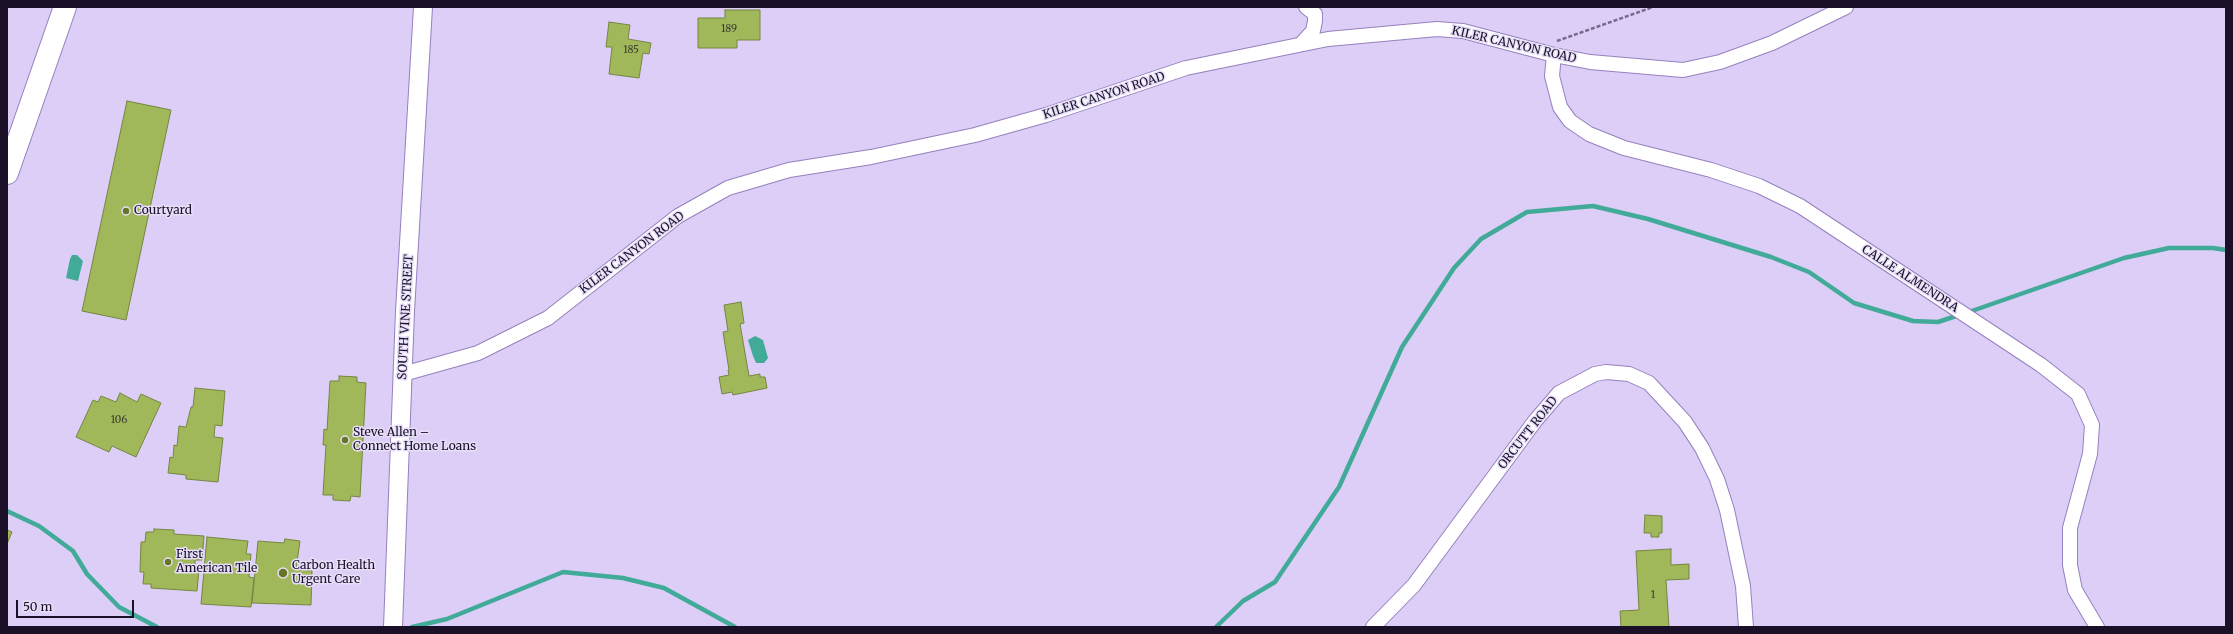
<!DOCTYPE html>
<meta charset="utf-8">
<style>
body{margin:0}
#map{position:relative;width:2233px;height:634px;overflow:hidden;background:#dccef6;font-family:Merriweather,serif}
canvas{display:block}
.frame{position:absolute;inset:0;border:8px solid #1a1128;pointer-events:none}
.scale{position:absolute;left:16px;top:600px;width:118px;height:18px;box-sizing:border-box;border:2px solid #1a1128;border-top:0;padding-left:5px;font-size:12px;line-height:14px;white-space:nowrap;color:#1a1128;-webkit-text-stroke:3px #e7def9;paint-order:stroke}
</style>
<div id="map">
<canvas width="2233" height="634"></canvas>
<div class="frame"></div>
<div class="scale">50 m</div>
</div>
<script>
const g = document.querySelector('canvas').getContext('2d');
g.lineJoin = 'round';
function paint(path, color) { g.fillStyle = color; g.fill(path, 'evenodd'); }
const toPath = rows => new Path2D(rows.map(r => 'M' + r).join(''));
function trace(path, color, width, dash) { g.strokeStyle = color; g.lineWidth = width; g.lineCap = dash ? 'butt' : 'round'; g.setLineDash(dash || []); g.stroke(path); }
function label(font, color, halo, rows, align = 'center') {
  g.font = font + ' Merriweather,serif'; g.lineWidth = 3; g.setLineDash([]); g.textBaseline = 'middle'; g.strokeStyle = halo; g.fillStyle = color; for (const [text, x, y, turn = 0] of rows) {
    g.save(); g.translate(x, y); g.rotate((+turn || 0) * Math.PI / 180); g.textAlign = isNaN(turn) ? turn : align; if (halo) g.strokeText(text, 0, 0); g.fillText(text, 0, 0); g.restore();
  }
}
paint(toPath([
 [72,255,77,255,83,261,78,281,66,278,70,259],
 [755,336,763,340,768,358,764,363,756,363,753,356,748,340]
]), '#42aa99');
trace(toPath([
 [1966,313,2124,258,2169,248,2213,248,2226,250],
 [7,511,39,526,73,551,87,574,119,607,157,627],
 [412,627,447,619,563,572,623,578,664,588,735,627],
 [1216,627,1243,601,1275,582,1339,487,1402,347,1454,268,1481,239,1527,212,1593,206,1648,219,1771,257,1809,272,1854,303,1913,321,1938,322,1959,315]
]), '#42aa99', 4.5);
const building = toPath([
 [725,10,760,10,760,40,737,40,737,48,698,48,698,18,725,18,725,10],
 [609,22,630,25,628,39,651,43,649,54,643,53,639,78,609,74,612,47,606,47,609,22],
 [127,101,171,110,126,320,82,311,127,101],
 [741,302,744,323,740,324,749,376,760,374,760,377,765,377,767,388,733,395,732,392,722,394,719,377,729,375,728,370,729,370,723,332,728,331,724,305,741,302],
 [339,376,357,377,357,382,366,383,360,497,351,496,350,501,333,500,333,495,323,495,326,445,323,445,324,429,327,430,330,381,339,381,339,376],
 [195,388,225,391,222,426,215,425,214,437,223,438,218,482,186,479,186,475,168,473,170,457,173,458,174,445,177,446,179,426,186,427,191,407,193,407,195,388],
 [120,393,137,402,141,394,161,403,136,457,112,446,109,452,76,437,93,400,98,402,101,396,116,402,120,393],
 [1645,515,1662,516,1662,533,1659,533,1659,537,1651,537,1651,533,1644,533,1645,515],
 [154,529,174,530,174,534,204,536,202,560,195,560,195,569,199,569,197,591,151,588,151,584,143,584,144,572,140,572,141,542,145,542,146,532,154,532,154,529],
 [7,530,12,532,7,544,7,530],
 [207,537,248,541,246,554,251,554,249,577,254,578,251,607,201,604,207,537],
 [285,539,300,541,296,569,312,571,311,605,252,603,258,541,284,543,285,539],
 [1671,549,1671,565,1689,564,1689,579,1666,580,1669,627,1621,627,1620,611,1639,610,1636,551,1671,549]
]);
paint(building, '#a1b85a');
trace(building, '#758541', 1);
const minor = toPath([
 [1302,43,1313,31,1315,21,1315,14,1306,7],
 [1554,55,1552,76,1560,107,1570,121,1589,134,1624,148,1711,170,1759,186,1800,206,2041,365,2078,394,2092,425,2090,454,2070,528,2070,565,2075,590,2097,627],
 [403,374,478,353,548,318,678,216,728,188,789,170,871,157,975,135,1046,115,1186,68,1328,39,1437,29,1463,31,1554,55,1590,62,1683,70,1720,62,1772,43,1846,7],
 [1373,627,1414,585,1535,421,1559,393,1595,374,1606,372,1629,374,1649,383,1685,422,1702,448,1717,479,1727,510,1743,586,1746,627]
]);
const tertiary = toPath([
 [393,627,405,311,423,7]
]);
const motorway = toPath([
 [7,173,65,7]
]);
trace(minor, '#9780be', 16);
trace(tertiary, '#9780be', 20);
trace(motorway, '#9780be', 24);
trace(toPath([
 [1557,41,1653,7]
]), '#766b8a', 2.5, [4, 2]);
trace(minor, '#fff', 14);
trace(tertiary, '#fff', 18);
trace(motorway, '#fff', 22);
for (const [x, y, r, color] of [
 [126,211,4,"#657726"],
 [345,440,4,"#657726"],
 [168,562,4,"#657726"],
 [283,573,5,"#657726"]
]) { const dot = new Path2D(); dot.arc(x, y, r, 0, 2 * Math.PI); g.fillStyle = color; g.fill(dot); trace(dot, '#e7def9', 1.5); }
label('10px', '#3c3b34', null, [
 ["189",729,29],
 ["185",631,50],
 ["106",119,420],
 ["1",1653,595]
]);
label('12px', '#1a1128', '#e7def9', [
 ["KILER CANYON ROAD",1514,45,13],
 ["KILER CANYON ROAD",1104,96,-18],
 ["KILER CANYON ROAD",632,253,-37],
 ["CALLE ALMENDRA",1910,279,33],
 ["SOUTH VINE STREET",406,317,-87],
 ["ORCUTT ROAD",1528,433,-52]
]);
label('12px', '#1a1128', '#e7def9', [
 ["Courtyard",134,211],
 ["Steve Allen –",353,433],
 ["Connect Home Loans",353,447],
 ["First",176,555],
 ["American Tile",176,569],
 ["Carbon Health",292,566],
 ["Urgent Care",292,580]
], 'left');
</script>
